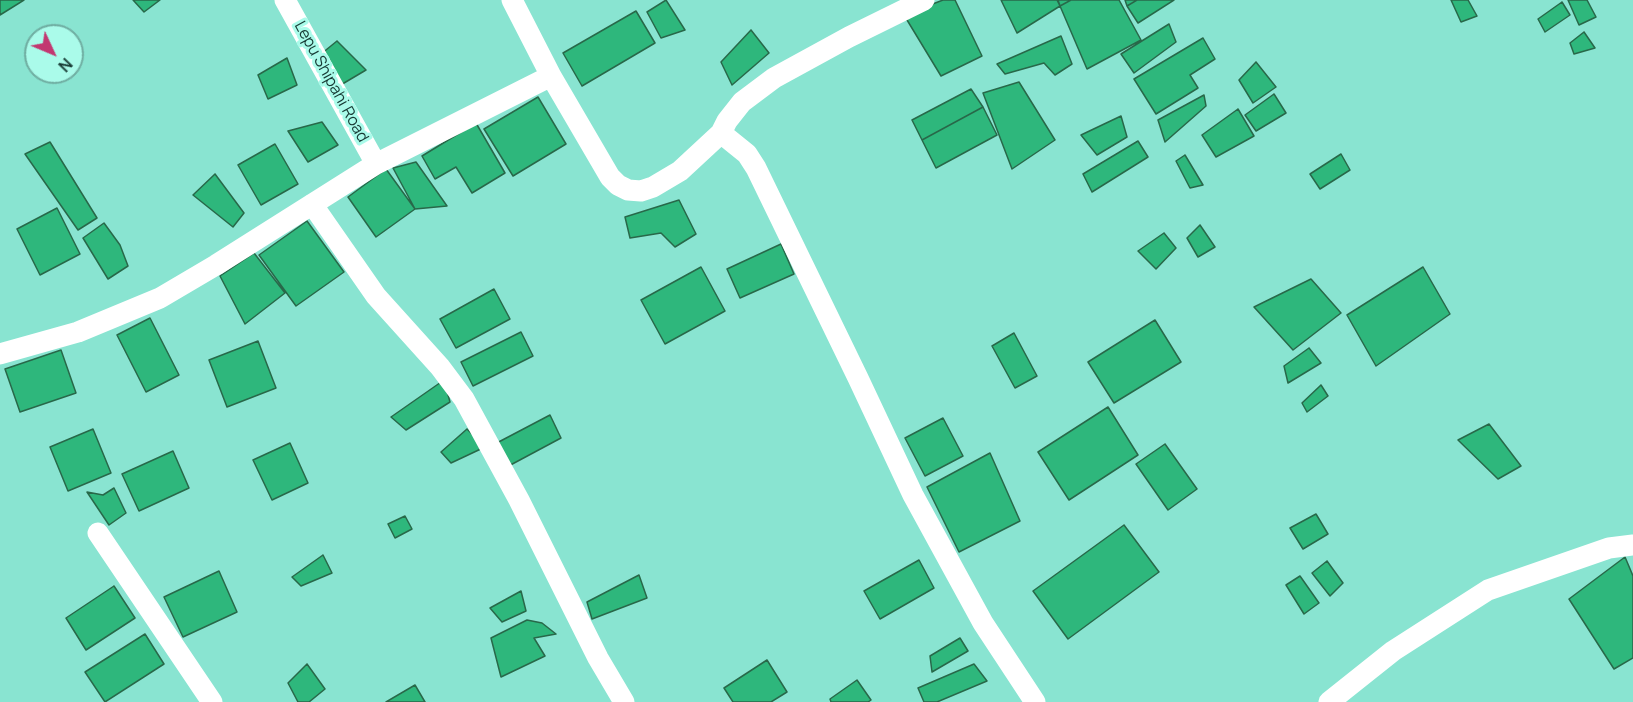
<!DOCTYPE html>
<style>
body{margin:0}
#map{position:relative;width:1633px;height:702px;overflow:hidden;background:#9deddc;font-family:Manrope,sans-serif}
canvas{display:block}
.north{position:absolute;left:24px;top:24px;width:60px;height:60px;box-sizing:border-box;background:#aafbea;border:2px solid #6fada1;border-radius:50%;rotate:134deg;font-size:16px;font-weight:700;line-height:24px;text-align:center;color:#173933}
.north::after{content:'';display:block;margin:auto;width:21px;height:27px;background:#c23871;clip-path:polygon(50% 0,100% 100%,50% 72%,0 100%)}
</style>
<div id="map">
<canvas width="1633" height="702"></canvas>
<div class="north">N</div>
</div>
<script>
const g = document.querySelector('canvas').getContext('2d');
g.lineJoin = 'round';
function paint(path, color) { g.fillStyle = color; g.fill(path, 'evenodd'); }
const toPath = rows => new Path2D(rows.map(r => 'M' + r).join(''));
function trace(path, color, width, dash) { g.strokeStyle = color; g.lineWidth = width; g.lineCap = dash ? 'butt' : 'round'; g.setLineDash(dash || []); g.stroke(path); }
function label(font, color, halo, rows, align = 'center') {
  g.font = font + ' Manrope,sans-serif'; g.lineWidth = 6; g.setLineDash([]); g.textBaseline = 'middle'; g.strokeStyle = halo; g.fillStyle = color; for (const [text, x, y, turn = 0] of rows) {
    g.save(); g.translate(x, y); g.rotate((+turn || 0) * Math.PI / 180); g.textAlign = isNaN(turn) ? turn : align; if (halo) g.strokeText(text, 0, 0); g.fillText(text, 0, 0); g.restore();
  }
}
paint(toPath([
 [0,0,1633,0,1633,702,0,702],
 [36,36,72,36,72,72,36,72]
]), '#89e4d1');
const building = toPath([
 [0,0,24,0,0,15,0,0],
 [133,0,160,0,144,12,133,0],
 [666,0,685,30,661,38,647,12,666,0],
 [943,0,955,0,982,56,941,76,904,15,943,0],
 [1001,0,1057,0,1060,6,1017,33,1001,0],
 [1058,0,1071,0,1060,6,1058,0],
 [1071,0,1119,0,1141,40,1087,69,1060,6,1071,0],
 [1125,0,1137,0,1127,6,1125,0],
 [1137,0,1174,0,1138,23,1127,6,1137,0],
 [1451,0,1468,0,1477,16,1461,22,1451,0],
 [1568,0,1587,0,1596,17,1579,25,1568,0],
 [1562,2,1570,15,1545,32,1538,19,1562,2],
 [636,11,655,43,582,86,563,53,636,11],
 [1169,24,1176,42,1134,73,1121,54,1169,24],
 [751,30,769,53,732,85,721,62,751,30],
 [1584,32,1595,48,1574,54,1570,43,1584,32],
 [1061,36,1072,64,1055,75,1044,63,1005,74,997,64,1061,36],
 [1203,38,1215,59,1190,75,1198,88,1156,114,1134,79,1203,38],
 [337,41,366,70,339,86,321,54,337,41],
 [287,58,297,85,268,99,258,75,287,58],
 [1256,62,1276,87,1253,103,1239,80,1256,62],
 [1019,82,1055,140,1012,169,983,93,1019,82],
 [971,89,983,107,922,140,912,120,971,89],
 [1274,94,1286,113,1256,131,1245,115,1274,94],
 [1204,95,1206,106,1165,142,1158,120,1204,95],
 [538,97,566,144,513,176,484,129,538,97],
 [983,107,997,135,936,168,922,140,983,107],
 [1238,109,1254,136,1216,157,1202,135,1238,109],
 [1121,116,1127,137,1097,155,1081,135,1121,116],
 [322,122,338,145,308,162,288,131,322,122],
 [476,123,505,173,472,193,456,167,435,179,422,156,476,123],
 [1138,141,1148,157,1092,192,1083,174,1138,141],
 [50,142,97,218,78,230,25,154,50,142],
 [275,144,298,184,261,205,238,165,275,144],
 [1341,154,1350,170,1320,189,1310,174,1341,154],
 [1185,155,1203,185,1190,188,1176,161,1185,155],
 [416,162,447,206,415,209,393,168,416,162],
 [386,169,415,209,376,237,348,197,386,169],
 [215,174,244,213,233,227,193,195,215,174],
 [679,200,696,234,675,247,661,233,630,238,625,217,679,200],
 [57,208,80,254,40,275,17,229,57,208],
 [307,221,344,272,296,306,259,255,307,221],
 [104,223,120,245,128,266,108,279,83,238,104,223],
 [1200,225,1215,247,1198,257,1187,238,1200,225],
 [1164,233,1176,248,1156,269,1138,251,1164,233],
 [781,244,794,274,740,298,727,269,781,244],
 [254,253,285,293,245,324,220,276,254,253],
 [701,267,725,311,665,344,641,300,701,267],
 [1423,267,1450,314,1376,366,1347,315,1423,267],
 [1311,279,1341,313,1293,350,1254,307,1311,279],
 [494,289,510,319,456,348,440,319,494,289],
 [150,318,179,375,146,392,117,335,150,318],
 [1155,320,1181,362,1114,403,1088,362,1155,320],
 [521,332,533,356,473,386,461,362,521,332],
 [1014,333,1037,376,1015,388,992,346,1014,333],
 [258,341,276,388,227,407,209,360,258,341],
 [1309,348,1321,363,1288,383,1284,366,1309,348],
 [61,350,76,393,20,412,5,369,61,350],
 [444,380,450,402,406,430,391,417,444,380],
 [1321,385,1328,396,1307,412,1302,403,1321,385],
 [1108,407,1138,455,1069,500,1038,452,1108,407],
 [550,415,561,438,503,469,491,446,550,415],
 [943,418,963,456,925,476,905,438,943,418],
 [1489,424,1521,466,1498,479,1458,440,1489,424],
 [93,429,111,473,68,491,50,447,93,429],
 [467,429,485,447,451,463,441,452,467,429],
 [290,443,308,483,272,500,253,460,290,443],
 [1165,444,1197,489,1168,510,1136,464,1165,444],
 [173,451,189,488,139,511,122,474,173,451],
 [990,453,1020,521,959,552,927,487,990,453],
 [114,488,126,513,109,525,87,492,103,495,114,488],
 [1316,514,1328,534,1303,549,1290,528,1316,514],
 [405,516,412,529,395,538,388,524,405,516],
 [1124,525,1159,572,1068,639,1033,591,1124,525],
 [323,555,332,573,301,586,292,577,323,555],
 [1625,557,1633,576,1633,658,1614,669,1569,599,1625,557],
 [919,560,934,588,880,619,864,591,919,560],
 [1327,561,1343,583,1330,596,1312,573,1327,561],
 [219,571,237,612,183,637,164,597,219,571],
 [639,575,647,598,592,619,587,602,639,575],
 [1300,576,1319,603,1304,614,1286,585,1300,576],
 [114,586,135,618,86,650,66,618,114,586],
 [521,591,526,611,502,622,490,608,521,591],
 [527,620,542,623,556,634,534,638,545,656,501,677,491,638,527,620],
 [145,634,164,664,105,702,85,672,145,634],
 [960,638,968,651,932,672,930,656,960,638],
 [767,660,787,692,771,702,733,702,724,688,767,660],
 [307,664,325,689,309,702,298,702,288,683,307,664],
 [974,664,987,681,937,702,924,702,918,688,974,664],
 [857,680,871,700,868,702,831,702,830,699,857,680],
 [415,685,425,702,386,702,415,685]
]);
paint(building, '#2eb77c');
trace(building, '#286849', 1.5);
trace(toPath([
 [285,0,376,164],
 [512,0,551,76,610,177,618,185,628,190,641,191,653,187,680,171,721,133,747,154,756,168,858,378,913,495,983,623,1035,702],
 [721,133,727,121,742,102,774,78,849,37,924,0],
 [312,204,376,296,440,367,464,399,519,500,598,658,624,702],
 [0,354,78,332,160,298,216,265,376,164,551,76],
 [98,533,212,702],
 [1329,702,1393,651,1488,590,1609,548,1633,545]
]), '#fff', 21);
label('16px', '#173933', '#aafbea', [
 ["Lepu Shipahi Road",331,82,61]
]);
</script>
